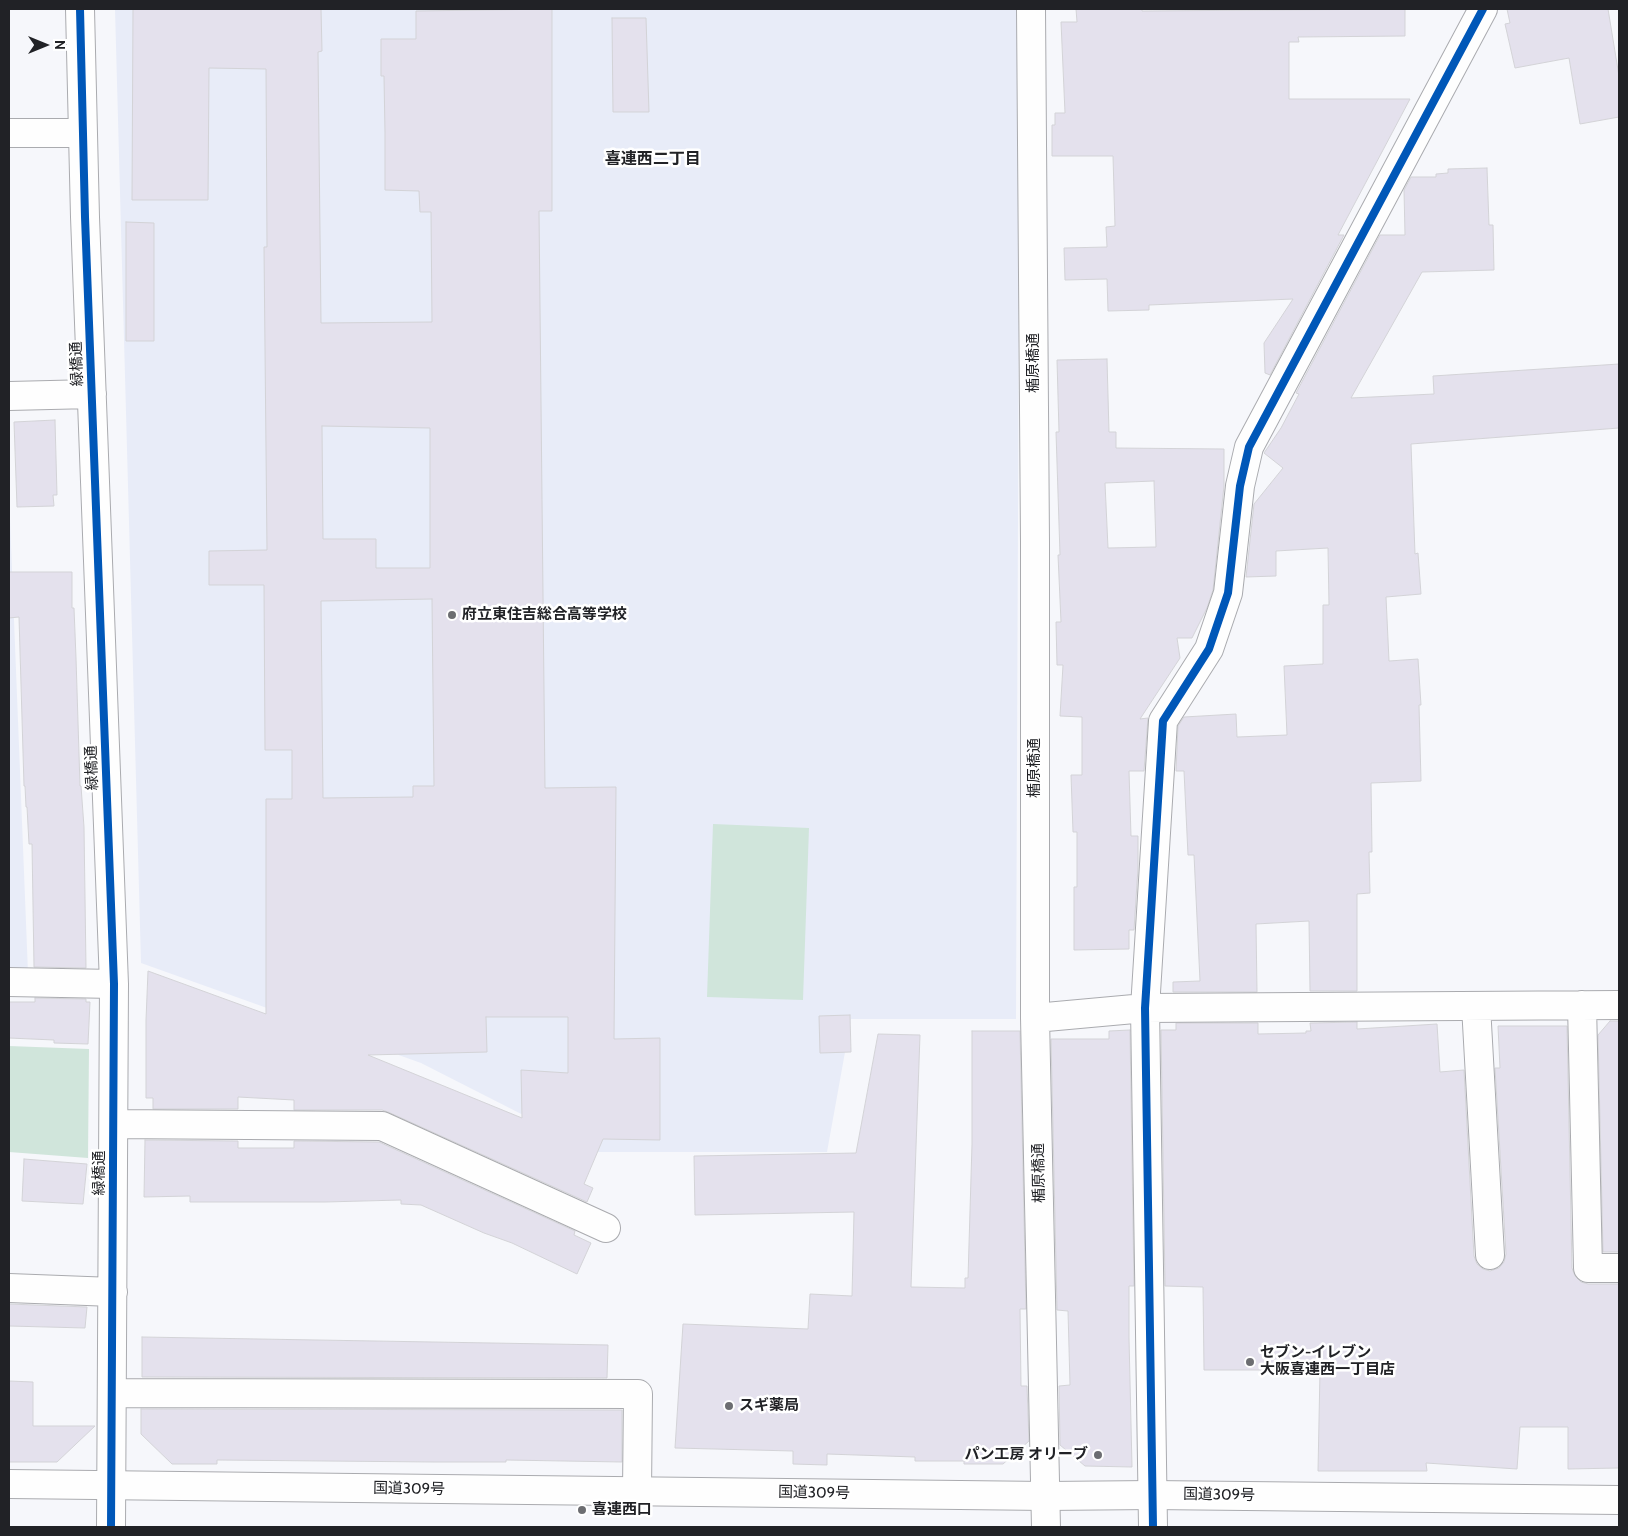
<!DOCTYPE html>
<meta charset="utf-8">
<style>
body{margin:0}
#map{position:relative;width:1628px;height:1536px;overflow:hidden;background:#f6f7fb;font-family:Cabin,sans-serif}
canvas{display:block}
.frame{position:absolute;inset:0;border:10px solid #212226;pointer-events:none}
.north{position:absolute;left:20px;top:20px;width:50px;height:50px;-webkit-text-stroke:4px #fff;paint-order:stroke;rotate:90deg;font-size:14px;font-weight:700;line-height:20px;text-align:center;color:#212226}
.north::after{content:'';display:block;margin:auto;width:18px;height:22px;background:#212226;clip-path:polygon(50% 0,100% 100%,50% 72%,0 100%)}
</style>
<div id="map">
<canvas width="1628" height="1536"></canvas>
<div class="frame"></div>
<div class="north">N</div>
</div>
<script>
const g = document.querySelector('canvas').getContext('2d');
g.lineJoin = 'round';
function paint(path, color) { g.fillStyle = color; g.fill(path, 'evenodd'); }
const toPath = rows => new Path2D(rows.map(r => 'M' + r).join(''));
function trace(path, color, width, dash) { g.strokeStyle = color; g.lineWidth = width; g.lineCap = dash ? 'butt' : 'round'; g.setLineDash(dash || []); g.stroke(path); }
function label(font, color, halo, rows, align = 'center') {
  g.font = font + ' Cabin,"Noto Sans JP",sans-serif'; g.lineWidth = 5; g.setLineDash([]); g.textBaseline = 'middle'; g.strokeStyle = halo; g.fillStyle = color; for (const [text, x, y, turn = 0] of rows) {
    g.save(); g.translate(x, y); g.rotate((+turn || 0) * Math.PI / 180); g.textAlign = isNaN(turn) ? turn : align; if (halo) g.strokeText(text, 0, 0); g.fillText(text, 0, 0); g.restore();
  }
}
paint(toPath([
 [115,9,1020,9,1016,1019,851,1019,827,1152,596,1152,421,1063,141,963],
 [9,494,28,973,9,972]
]), '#e8ecf8');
paint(toPath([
 [713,824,809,828,803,1000,707,997],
 [9,1046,89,1049,88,1158,9,1152]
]), '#d0e5db');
const building = toPath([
 [133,9,321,9,322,51,318,52,321,323,432,322,431,212,420,212,419,191,385,190,385,133,384,76,381,76,381,39,416,39,416,11,552,9,552,211,539,211,545,788,616,787,614,1039,660,1038,660,1140,603,1139,584,1184,593,1188,587,1202,388,1112,382,1110,294,1110,294,1100,238,1097,238,1109,153,1109,153,1098,146,1098,146,1020,148,971,266,1014,266,799,292,799,292,750,265,750,264,585,209,585,209,551,267,550,264,247,267,247,266,69,209,68,208,200,132,200,133,9],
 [322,426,430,428,430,568,376,568,376,539,323,539,322,426],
 [432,599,434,786,413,786,413,797,323,798,321,601,432,599],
 [486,1017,568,1017,568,1073,521,1070,522,1118,368,1055,487,1052,486,1017],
 [1076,9,1142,9,1142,11,1405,9,1405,36,1298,37,1299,42,1289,42,1289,99,1410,99,1338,235,1344,235,1270,375,1265,373,1264,343,1293,299,1149,305,1149,310,1108,311,1107,279,1065,280,1064,248,1107,247,1106,227,1115,226,1113,156,1052,156,1052,125,1055,125,1055,113,1065,113,1061,22,1077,22,1076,9],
 [1507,9,1608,9,1619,76,1619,117,1580,124,1569,58,1515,68,1505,24,1510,23,1507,9],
 [612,18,646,18,649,112,613,112,612,18],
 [1487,168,1489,225,1493,225,1494,270,1422,272,1351,398,1434,394,1433,376,1619,364,1619,428,1411,444,1415,554,1418,553,1421,594,1386,597,1389,661,1418,659,1421,705,1419,705,1421,781,1371,783,1372,852,1369,852,1370,893,1357,894,1357,991,1310,991,1309,921,1256,924,1257,992,1173,992,1173,982,1200,981,1194,855,1188,855,1184,771,1176,771,1178,726,1184,717,1236,714,1237,737,1287,735,1284,666,1323,664,1323,605,1329,605,1328,548,1276,551,1276,576,1246,577,1254,504,1283,468,1264,453,1281,428,1299,394,1296,393,1380,235,1405,235,1404,190,1411,177,1436,177,1436,174,1448,173,1448,169,1487,168],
 [126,222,154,223,154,341,126,341,126,222],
 [1107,359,1109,432,1116,432,1116,448,1224,449,1224,486,1213,590,1207,608,1192,638,1177,638,1180,658,1140,719,1148,718,1144,771,1129,771,1131,836,1138,836,1138,868,1134,930,1129,930,1129,949,1074,950,1074,887,1077,887,1077,832,1073,832,1071,775,1082,775,1082,717,1060,716,1063,665,1057,665,1056,622,1061,622,1058,555,1060,555,1056,432,1059,432,1057,360,1107,359],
 [1154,481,1156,547,1108,548,1105,483,1154,481],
 [55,420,57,495,53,495,54,506,17,507,14,422,55,420],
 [9,572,72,572,72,608,74,608,76,658,80,786,81,786,84,827,86,968,34,967,32,844,29,844,27,807,26,807,25,786,24,786,19,617,9,618,9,572],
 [35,998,86,999,86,1002,90,1002,88,1044,54,1043,54,1040,9,1038,9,1002,35,1002,35,998],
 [850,1015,851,1052,820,1053,819,1016,850,1015],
 [1610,1021,1619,1021,1619,1252,1603,1252,1598,1035,1610,1021],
 [1357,1022,1357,1029,1437,1024,1440,1072,1464,1070,1474,1256,1477,1264,1483,1269,1490,1271,1499,1268,1504,1262,1506,1254,1495,1068,1500,1068,1498,1026,1567,1026,1572,1268,1575,1276,1581,1282,1588,1284,1619,1284,1619,1468,1568,1469,1568,1427,1520,1427,1517,1469,1426,1463,1427,1471,1318,1471,1320,1370,1204,1370,1203,1287,1165,1286,1161,1030,1176,1030,1176,1023,1258,1023,1258,1034,1306,1033,1306,1031,1311,1031,1310,1023,1357,1022],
 [1130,1030,1134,1286,1129,1286,1129,1338,1132,1467,1085,1466,1060,1445,1059,1386,1070,1385,1068,1311,1057,1310,1051,1039,1109,1039,1109,1031,1130,1030],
 [972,1031,1020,1031,1026,1309,1020,1309,1021,1386,1027,1386,1029,1441,1003,1464,964,1464,964,1461,915,1461,915,1457,827,1454,827,1465,793,1464,793,1451,675,1448,683,1324,808,1329,810,1294,852,1296,854,1212,695,1215,694,1156,856,1153,878,1034,920,1035,911,1287,965,1288,965,1278,968,1278,972,1144,972,1031],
 [145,1140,238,1141,238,1148,294,1148,294,1141,379,1142,575,1231,574,1235,591,1243,577,1274,512,1243,484,1233,421,1205,401,1204,401,1200,325,1202,190,1202,190,1196,144,1197,145,1140],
 [24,1159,87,1164,83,1204,22,1201,24,1159],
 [9,1304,87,1307,85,1328,9,1326,9,1304],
 [142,1337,608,1345,607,1378,142,1377,142,1337],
 [9,1381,33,1382,33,1426,95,1426,57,1462,9,1462,9,1381],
 [141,1409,622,1410,622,1462,506,1460,506,1462,434,1462,217,1460,217,1464,172,1464,141,1434,141,1409]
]);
paint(building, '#e4e1ed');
trace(building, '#d3d3d7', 1);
const minor = toPath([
 [80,9,85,217,114,984,111,1527],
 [1031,9,1035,542,1035,1018,1046,1527],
 [9,133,83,133],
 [9,396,92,394],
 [9,982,114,984],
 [1582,1005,1588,1268,1619,1268],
 [1476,1006,1490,1255],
 [1035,1018,1145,1008,1619,1005],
 [114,1124,382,1126,606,1228],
 [9,1288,113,1292],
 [112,1393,638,1394,637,1491],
 [1153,1527,1145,1008,1163,721,1209,649,1228,593,1240,486,1249,447,1483,9]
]);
const highway = toPath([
 [9,1484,1046,1496,1152,1495,1619,1500]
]);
trace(minor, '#aaabaf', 30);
trace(highway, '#aaabaf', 30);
trace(minor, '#fefefe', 28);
trace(highway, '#fefefe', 28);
trace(toPath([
 [80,9,85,217,114,984,111,1527],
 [1153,1527,1145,1008,1163,721,1209,649,1228,593,1240,486,1249,447,1483,9]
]), '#0057b8', 8);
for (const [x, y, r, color] of [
 [452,615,5,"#6c6d71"],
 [1250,1362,5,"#6c6d71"],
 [729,1406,5,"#6c6d71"],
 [1098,1455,5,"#6c6d71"],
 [582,1510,5,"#6c6d71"]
]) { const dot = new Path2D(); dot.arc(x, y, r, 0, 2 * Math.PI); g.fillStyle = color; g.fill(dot); trace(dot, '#fff', 2); }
label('15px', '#212226', '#fff', [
 ["楯原橋通",1034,363,-90],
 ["緑橋通",77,364,-92],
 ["緑橋通",92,768,-92],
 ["楯原橋通",1035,768,-90],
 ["緑橋通",100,1173,-90],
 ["楯原橋通",1039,1173,-91],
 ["国道309号",409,1489,1],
 ["国道309号",814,1493,1],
 ["国道309号",1219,1495,1]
]);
label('bold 15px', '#212226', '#fff', [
 ["府立東住吉総合高等学校",462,615],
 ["セブン-イレブン",1260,1353],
 ["大阪喜連西一丁目店",1260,1370],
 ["スギ薬局",739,1406],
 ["パン工房 オリーブ",1088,1455,"right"],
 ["喜連西口",592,1510]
], 'left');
label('bold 16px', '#212226', '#fff', [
 ["喜連西二丁目",653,159]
]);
</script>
